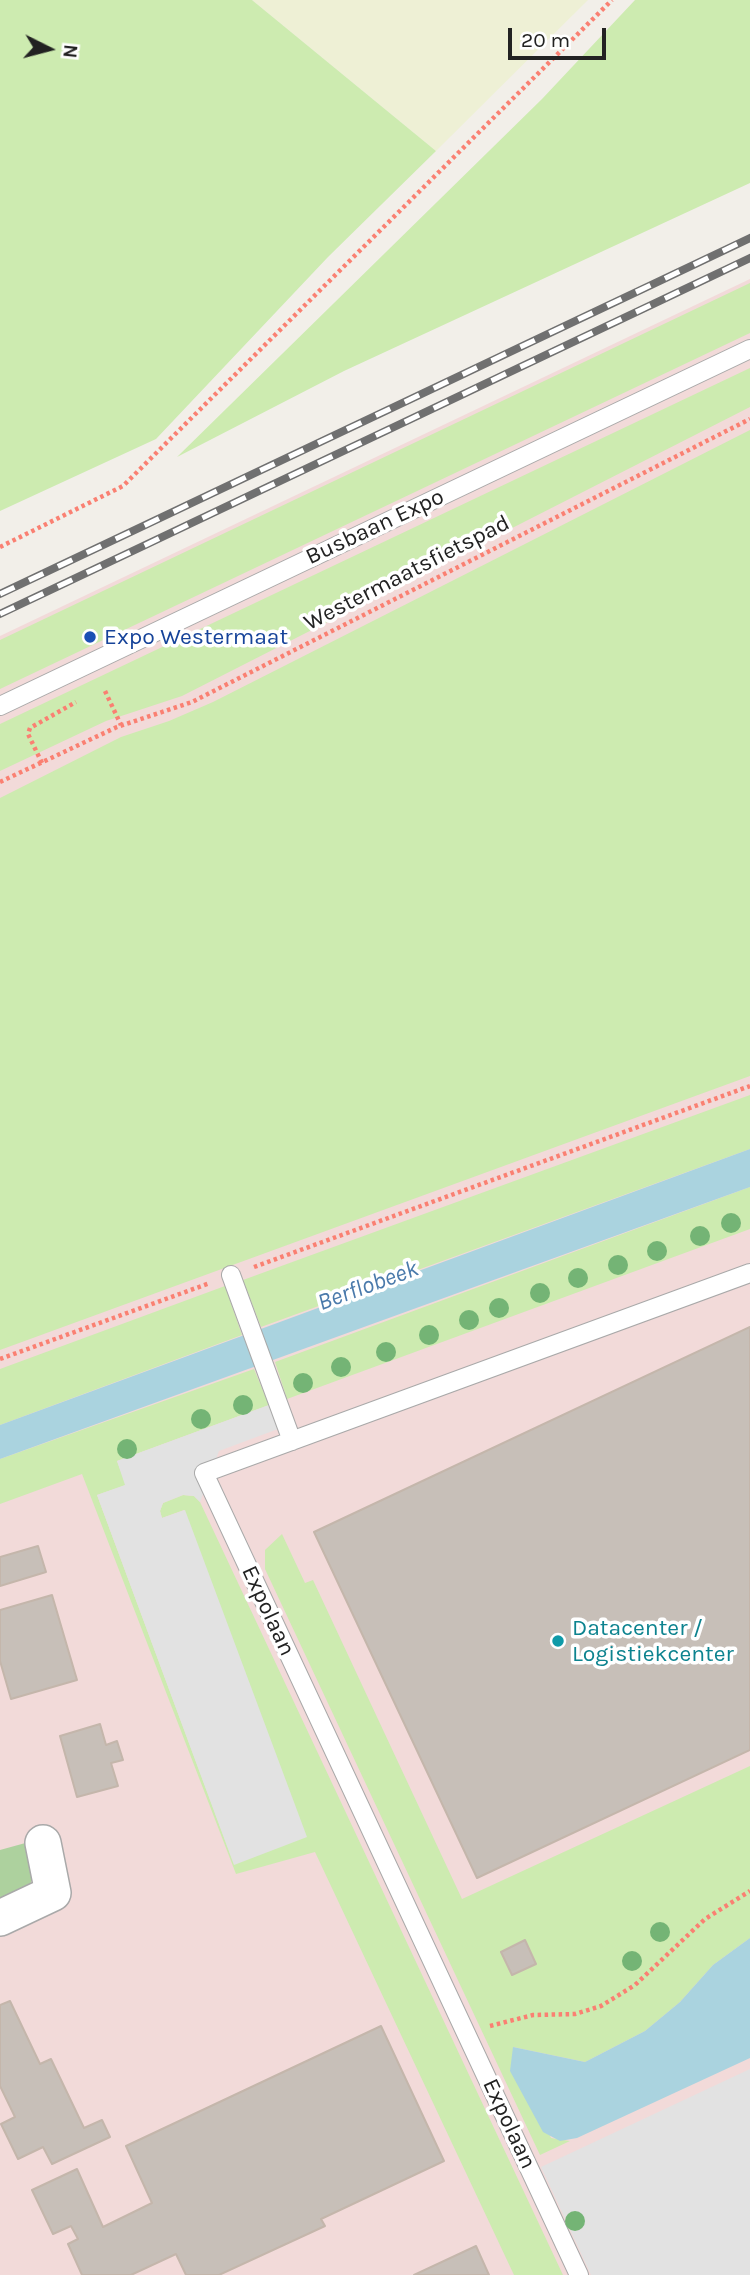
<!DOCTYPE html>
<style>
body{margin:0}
#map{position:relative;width:750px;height:2275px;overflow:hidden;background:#f2efe9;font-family:Karla,sans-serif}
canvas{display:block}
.north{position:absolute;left:14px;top:14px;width:70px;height:70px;-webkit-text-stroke:5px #fff;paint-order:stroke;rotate:96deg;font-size:19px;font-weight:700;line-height:28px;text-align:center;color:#222}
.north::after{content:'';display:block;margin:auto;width:24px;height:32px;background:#222;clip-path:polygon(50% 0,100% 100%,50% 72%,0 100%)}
.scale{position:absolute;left:508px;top:28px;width:98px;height:32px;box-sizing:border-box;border:4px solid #222;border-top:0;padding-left:9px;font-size:21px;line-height:24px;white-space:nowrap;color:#222;-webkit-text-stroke:5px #fff;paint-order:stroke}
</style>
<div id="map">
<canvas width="750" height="2275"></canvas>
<div class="north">N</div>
<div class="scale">20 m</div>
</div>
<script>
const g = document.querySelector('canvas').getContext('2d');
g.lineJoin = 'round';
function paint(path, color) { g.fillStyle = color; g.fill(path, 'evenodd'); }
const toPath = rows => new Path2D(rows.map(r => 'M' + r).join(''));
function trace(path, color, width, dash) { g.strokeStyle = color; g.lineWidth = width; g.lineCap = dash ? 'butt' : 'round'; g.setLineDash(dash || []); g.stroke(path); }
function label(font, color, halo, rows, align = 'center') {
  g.font = font + ' Karla,sans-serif'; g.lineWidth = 7; g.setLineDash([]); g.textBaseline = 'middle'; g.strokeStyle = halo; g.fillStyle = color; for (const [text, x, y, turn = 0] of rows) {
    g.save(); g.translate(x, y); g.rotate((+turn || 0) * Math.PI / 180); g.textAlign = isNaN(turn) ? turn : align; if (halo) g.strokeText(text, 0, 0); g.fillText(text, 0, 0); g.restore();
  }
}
paint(toPath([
 [750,279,750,2275,0,2275,0,636]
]), '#f2dad9');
paint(toPath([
 [252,0,588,0,436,151]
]), '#eef0d5');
paint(toPath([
 [0,0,252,0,436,151,328,257,156,439,0,511],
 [635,0,750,0,750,183,344,371,177,457,542,99],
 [750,283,750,333,0,689,0,640],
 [750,368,750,407,182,696,106,721,0,771,0,724],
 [750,430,750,1076,0,1350,0,798,121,737,169,721,213,702],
 [750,1095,750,1149,261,1327,243,1280],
 [750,1187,750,1229,287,1399,275,1362],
 [225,1286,242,1335,0,1425,0,1369],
 [254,1369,269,1405,117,1461,126,1485,97,1495,234,1864,184,1510,162,1518,160,1511,163,1503,183,1495,194,1496,200,1502,563,2275,514,2275,315,1852,236,1874,82,1474,0,1504,0,1459],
 [282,1534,305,1583,313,1580,462,1899,750,1766,750,1938,713,1965,680,2002,645,2031,585,2062,513,2047,551,2138,570,2141,540,2155,265,1569,265,1550]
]), '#cdebb0');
paint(toPath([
 [29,1842,36,1871,26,1893,0,1905,0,1850]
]), '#add19e');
paint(toPath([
 [269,1405,278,1429,219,1451,200,1502,194,1496,183,1495,163,1503,160,1511,162,1518,185,1510,307,1837,234,1865,97,1495,125,1485,117,1461],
 [750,2069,750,2275,591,2275,541,2167]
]), '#e2e2e2');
paint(toPath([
 [750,1149,750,1187,0,1459,0,1425],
 [750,1938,750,2058,577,2138,560,2141,543,2132,510,2071,513,2047,585,2062,645,2031,680,2002,713,1965]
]), '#aad3df');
const building = toPath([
 [750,1327,750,1750,477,1878,314,1532,750,1327],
 [38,1546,46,1572,0,1586,0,1557,38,1546],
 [52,1595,77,1680,11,1699,0,1661,0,1610,52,1595],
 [100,1724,106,1745,117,1741,123,1760,111,1763,118,1786,77,1797,60,1736,100,1724],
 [525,1940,536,1964,512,1975,501,1952,525,1940],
 [10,2001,40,2064,51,2059,84,2128,102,2120,110,2137,52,2164,43,2147,18,2159,1,2124,15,2117,0,2086,0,2005,10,2001],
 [381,2026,444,2161,321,2219,325,2226,219,2275,186,2275,176,2254,131,2275,82,2275,68,2244,78,2239,71,2226,53,2234,32,2190,77,2169,103,2227,152,2203,126,2146,381,2026],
 [476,2246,489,2275,414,2275,476,2246]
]);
paint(building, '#c7bfb8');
trace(building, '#c4b6ab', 2);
const lane = toPath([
 [0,706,750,349],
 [231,1275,292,1441],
 [579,2275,204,1473,750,1273]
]);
const street = toPath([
 [0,1918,53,1893,43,1843]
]);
trace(lane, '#a9a9a9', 20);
trace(street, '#a9a9a9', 38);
trace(toPath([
 [0,547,123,486,612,0],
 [105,691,121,725],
 [42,763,28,734,30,728,76,702],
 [0,782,117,727,192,702,750,419],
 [254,1267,750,1086],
 [0,1359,210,1283],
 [490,2026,533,2015,575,2014,601,2006,635,1985,705,1919,750,1891]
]), '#fa8072', 4.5, [3.5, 3.5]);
trace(lane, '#fff', 18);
trace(street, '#fff', 35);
const rail = toPath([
 [0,594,750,238],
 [0,614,750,258]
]);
trace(rail, '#707070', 8);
trace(rail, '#fff', 5, [16]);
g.fillStyle = '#74b475';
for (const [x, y] of [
 [731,1223],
 [700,1236],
 [657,1251],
 [618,1265],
 [578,1278],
 [540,1293],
 [499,1308],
 [469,1320],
 [429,1335],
 [386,1352],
 [341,1367],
 [303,1383],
 [243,1405],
 [201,1419],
 [127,1449],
 [660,1932],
 [632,1961],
 [575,2221]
]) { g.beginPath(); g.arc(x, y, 10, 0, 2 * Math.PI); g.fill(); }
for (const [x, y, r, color] of [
 [90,637,7,"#1a4fb4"],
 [558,1641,7,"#0f9aa8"]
]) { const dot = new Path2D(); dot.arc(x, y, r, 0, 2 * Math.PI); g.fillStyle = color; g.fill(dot); trace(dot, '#fff', 2.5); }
label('23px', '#222', '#fff', [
 ["Busbaan Expo",375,527,-25],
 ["Westermaatsfietspad",407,573,-27],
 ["Expolaan",268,1611,65],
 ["Expolaan",509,2124,65]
]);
label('23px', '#164399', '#fff', [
 ["Expo Westermaat",104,637]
], 'left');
label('23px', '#0d838f', '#fff', [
 ["Datacenter /",572,1628],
 ["Logistiekcenter",572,1654]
], 'left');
label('italic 24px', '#4a7aab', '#fff', [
 ["Berflobeek",368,1286,-20]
]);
</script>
